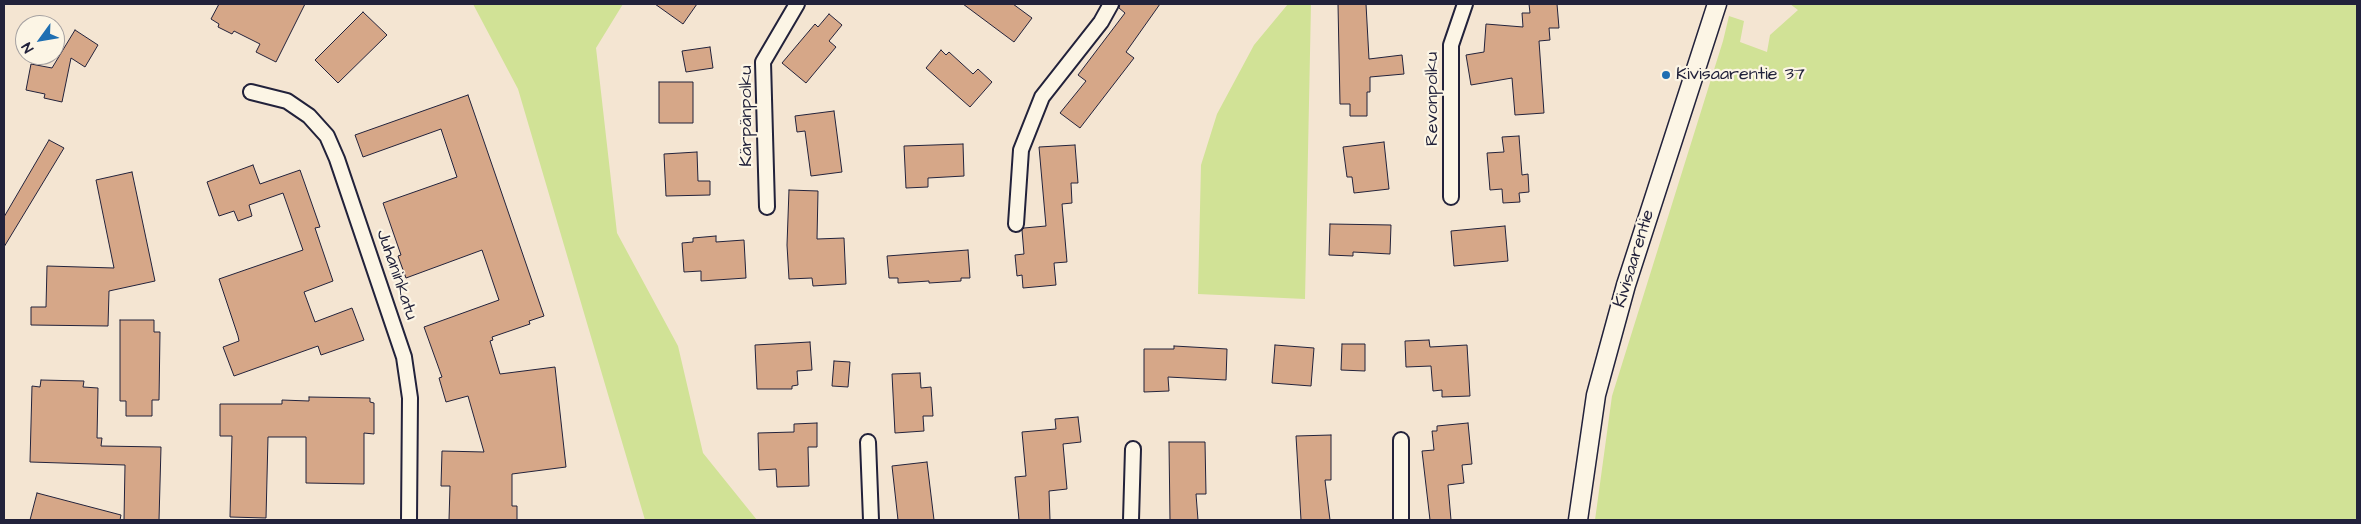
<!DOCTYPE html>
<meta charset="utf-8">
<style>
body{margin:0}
#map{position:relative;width:2361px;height:524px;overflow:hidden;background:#f4e5d2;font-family:"Architects Daughter",sans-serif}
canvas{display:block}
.frame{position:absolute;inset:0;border:5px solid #22223b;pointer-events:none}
.north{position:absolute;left:15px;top:15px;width:50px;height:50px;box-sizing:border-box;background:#fcf5e5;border:1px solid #a5a1a1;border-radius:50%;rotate:238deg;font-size:14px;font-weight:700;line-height:20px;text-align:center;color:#22223b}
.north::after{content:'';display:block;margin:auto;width:18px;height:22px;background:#1f6fb2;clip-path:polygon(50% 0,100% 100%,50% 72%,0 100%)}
</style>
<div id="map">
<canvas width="2361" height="524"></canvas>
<div class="frame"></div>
<div class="north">N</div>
</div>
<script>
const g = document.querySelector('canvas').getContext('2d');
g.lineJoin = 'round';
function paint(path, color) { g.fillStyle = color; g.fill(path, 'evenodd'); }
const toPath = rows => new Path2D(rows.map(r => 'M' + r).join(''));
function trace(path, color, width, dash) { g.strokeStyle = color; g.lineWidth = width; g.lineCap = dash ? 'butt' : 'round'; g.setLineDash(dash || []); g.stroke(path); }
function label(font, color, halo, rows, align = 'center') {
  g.font = font + ' "Architects Daughter",sans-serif'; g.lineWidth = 4.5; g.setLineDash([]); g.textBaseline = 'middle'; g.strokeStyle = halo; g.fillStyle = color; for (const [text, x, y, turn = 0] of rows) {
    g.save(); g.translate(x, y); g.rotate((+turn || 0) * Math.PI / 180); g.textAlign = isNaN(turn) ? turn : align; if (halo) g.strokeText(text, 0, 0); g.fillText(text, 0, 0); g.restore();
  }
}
paint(toPath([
 [473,4,623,4,596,48,617,233,678,346,703,453,757,520,645,520,518,89],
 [1288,4,1311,4,1305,299,1198,294,1201,165,1217,114,1254,45],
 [1790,4,2357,4,2357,520,1595,520,1612,396,1723,41,1729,16,1744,21,1740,42,1767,52,1770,35,1798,10]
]), '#d1e296');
const building = toPath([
 [219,4,305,4,276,62,256,52,260,44,234,31,232,34,218,27,219,24,211,19,219,4],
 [655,4,697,4,683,24,655,4],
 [963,4,1013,4,1032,18,1014,42,963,4],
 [1120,4,1160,4,1126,52,1134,58,1080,128,1060,113,1086,81,1078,75,1125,13,1119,8,1120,4],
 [1338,4,1366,4,1369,59,1402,55,1404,74,1370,77,1370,92,1367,92,1367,116,1350,116,1350,104,1340,104,1338,4],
 [1529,4,1557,4,1559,28,1549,28,1550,40,1539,41,1544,113,1515,115,1512,78,1471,85,1466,55,1484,52,1486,24,1523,27,1522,13,1530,13,1529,4],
 [363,12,387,35,338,83,315,60,363,12],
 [829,14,842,25,829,41,836,47,806,83,782,63,815,24,818,27,829,14],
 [75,30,98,45,85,67,71,58,62,102,44,98,45,94,26,90,31,64,52,68,75,30],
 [710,47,713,68,686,72,682,51,710,47],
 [941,50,946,55,949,52,973,74,978,69,992,82,970,107,926,68,941,50],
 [659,82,693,82,693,123,659,123,659,82],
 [468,95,544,316,529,321,530,324,492,337,493,340,490,341,500,374,555,367,566,467,512,474,512,506,517,506,517,520,449,520,450,486,441,486,442,451,484,452,468,396,446,402,439,378,442,377,424,327,499,300,482,250,406,278,398,256,401,255,383,203,457,177,441,129,363,157,355,135,468,95],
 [834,111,842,172,811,176,805,131,797,132,795,116,834,111],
 [1519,136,1522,175,1528,174,1529,192,1519,193,1520,202,1503,203,1502,189,1490,190,1487,153,1504,152,1502,137,1519,136],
 [49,140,64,148,4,247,4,217,49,140],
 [1384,142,1389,189,1354,193,1352,177,1347,177,1343,147,1384,142],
 [963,144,964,176,928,178,928,187,906,188,904,146,963,144],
 [1075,145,1078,183,1071,183,1072,203,1062,204,1067,262,1054,263,1056,285,1023,288,1022,275,1017,276,1015,255,1024,254,1022,230,1024,228,1046,226,1039,147,1075,145],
 [697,152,698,181,710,181,710,195,666,196,664,154,697,152],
 [253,165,260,184,300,170,320,227,315,228,333,281,304,292,315,322,352,308,364,340,321,355,318,346,234,376,223,347,239,341,238,336,219,279,303,250,283,193,249,205,252,216,238,221,234,211,219,216,207,182,253,165],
 [132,172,155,281,109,291,108,326,31,325,31,307,46,307,47,266,114,268,96,180,132,172],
 [789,190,818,191,817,239,844,238,846,284,813,286,812,278,789,279,787,245,789,190],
 [1330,224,1391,225,1390,254,1353,252,1353,256,1329,255,1330,224],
 [1505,226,1508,261,1454,266,1451,231,1505,226],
 [716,236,716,242,744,240,746,278,701,281,701,271,684,272,682,243,693,242,693,238,716,236],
 [968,250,970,278,961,278,961,281,929,283,929,281,898,283,898,278,889,278,887,256,968,250],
 [120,320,154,320,154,332,160,332,159,400,152,400,152,416,126,416,126,401,120,401,120,320],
 [1429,340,1430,347,1467,345,1470,396,1442,397,1442,390,1433,391,1431,366,1406,367,1405,341,1429,340],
 [810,342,812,370,797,371,798,385,792,386,792,389,757,389,755,345,810,342],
 [1342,344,1365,344,1365,371,1341,370,1342,344],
 [1275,345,1314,348,1311,386,1272,383,1275,345],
 [1174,346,1227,349,1226,380,1168,377,1169,391,1144,392,1144,349,1174,349,1174,346],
 [834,361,850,362,848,387,832,386,834,361],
 [920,373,921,388,931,387,933,416,923,416,924,431,895,433,892,374,920,373],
 [41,380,84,381,83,387,98,388,97,438,102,438,101,446,161,447,159,520,124,520,125,465,30,462,32,386,40,387,41,380],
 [309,397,370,398,370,402,374,403,374,434,364,433,364,484,306,483,306,437,268,437,266,518,230,517,232,436,220,436,220,404,282,404,282,400,309,401,309,397],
 [1078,417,1081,442,1063,444,1067,489,1049,491,1050,520,1019,520,1015,477,1026,476,1022,432,1056,429,1055,419,1078,417],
 [817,423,817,447,808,447,809,486,777,487,776,469,759,470,758,433,794,432,794,424,817,423],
 [1468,423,1472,464,1462,465,1464,483,1448,485,1451,520,1430,520,1422,451,1434,450,1432,431,1437,431,1437,426,1468,423],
 [1331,435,1331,480,1325,480,1330,520,1301,520,1296,436,1331,435],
 [1169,442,1205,442,1206,494,1196,494,1198,520,1170,520,1169,442],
 [927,462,934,520,898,520,892,466,927,462],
 [37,493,121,515,120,520,30,520,37,493]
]);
paint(building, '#d6a788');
trace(building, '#22223b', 1);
const minor = toPath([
 [251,92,287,101,309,116,327,136,337,159,404,357,410,398,409,520],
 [1451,197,1451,45,1465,4],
 [767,207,763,62,797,4],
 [1016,224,1021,150,1042,97,1101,22,1111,4],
 [868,442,871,520],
 [1131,520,1133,449],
 [1401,520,1401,440]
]);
const tertiary = toPath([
 [1578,520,1596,395,1626,285,1717,4]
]);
trace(minor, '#22223b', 18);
trace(tertiary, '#22223b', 21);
trace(minor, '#fcf5e5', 14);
trace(tertiary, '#fcf5e5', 18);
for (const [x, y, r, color] of [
 [1666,75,5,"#1f6fb2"]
]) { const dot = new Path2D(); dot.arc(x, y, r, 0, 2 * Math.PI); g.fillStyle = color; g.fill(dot); trace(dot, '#fcf5e5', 2); }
label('18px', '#22223b', '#fcf5e5', [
 ["Kivisaarentie 37",1676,75]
], 'left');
label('18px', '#22223b', '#fcf5e5', [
 ["Revonpolku",1433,99,-90],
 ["Kärpänpolku",747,116,-90],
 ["Kivisaarentie",1635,259,-73],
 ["Juhaninkatu",396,275,71]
]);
</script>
